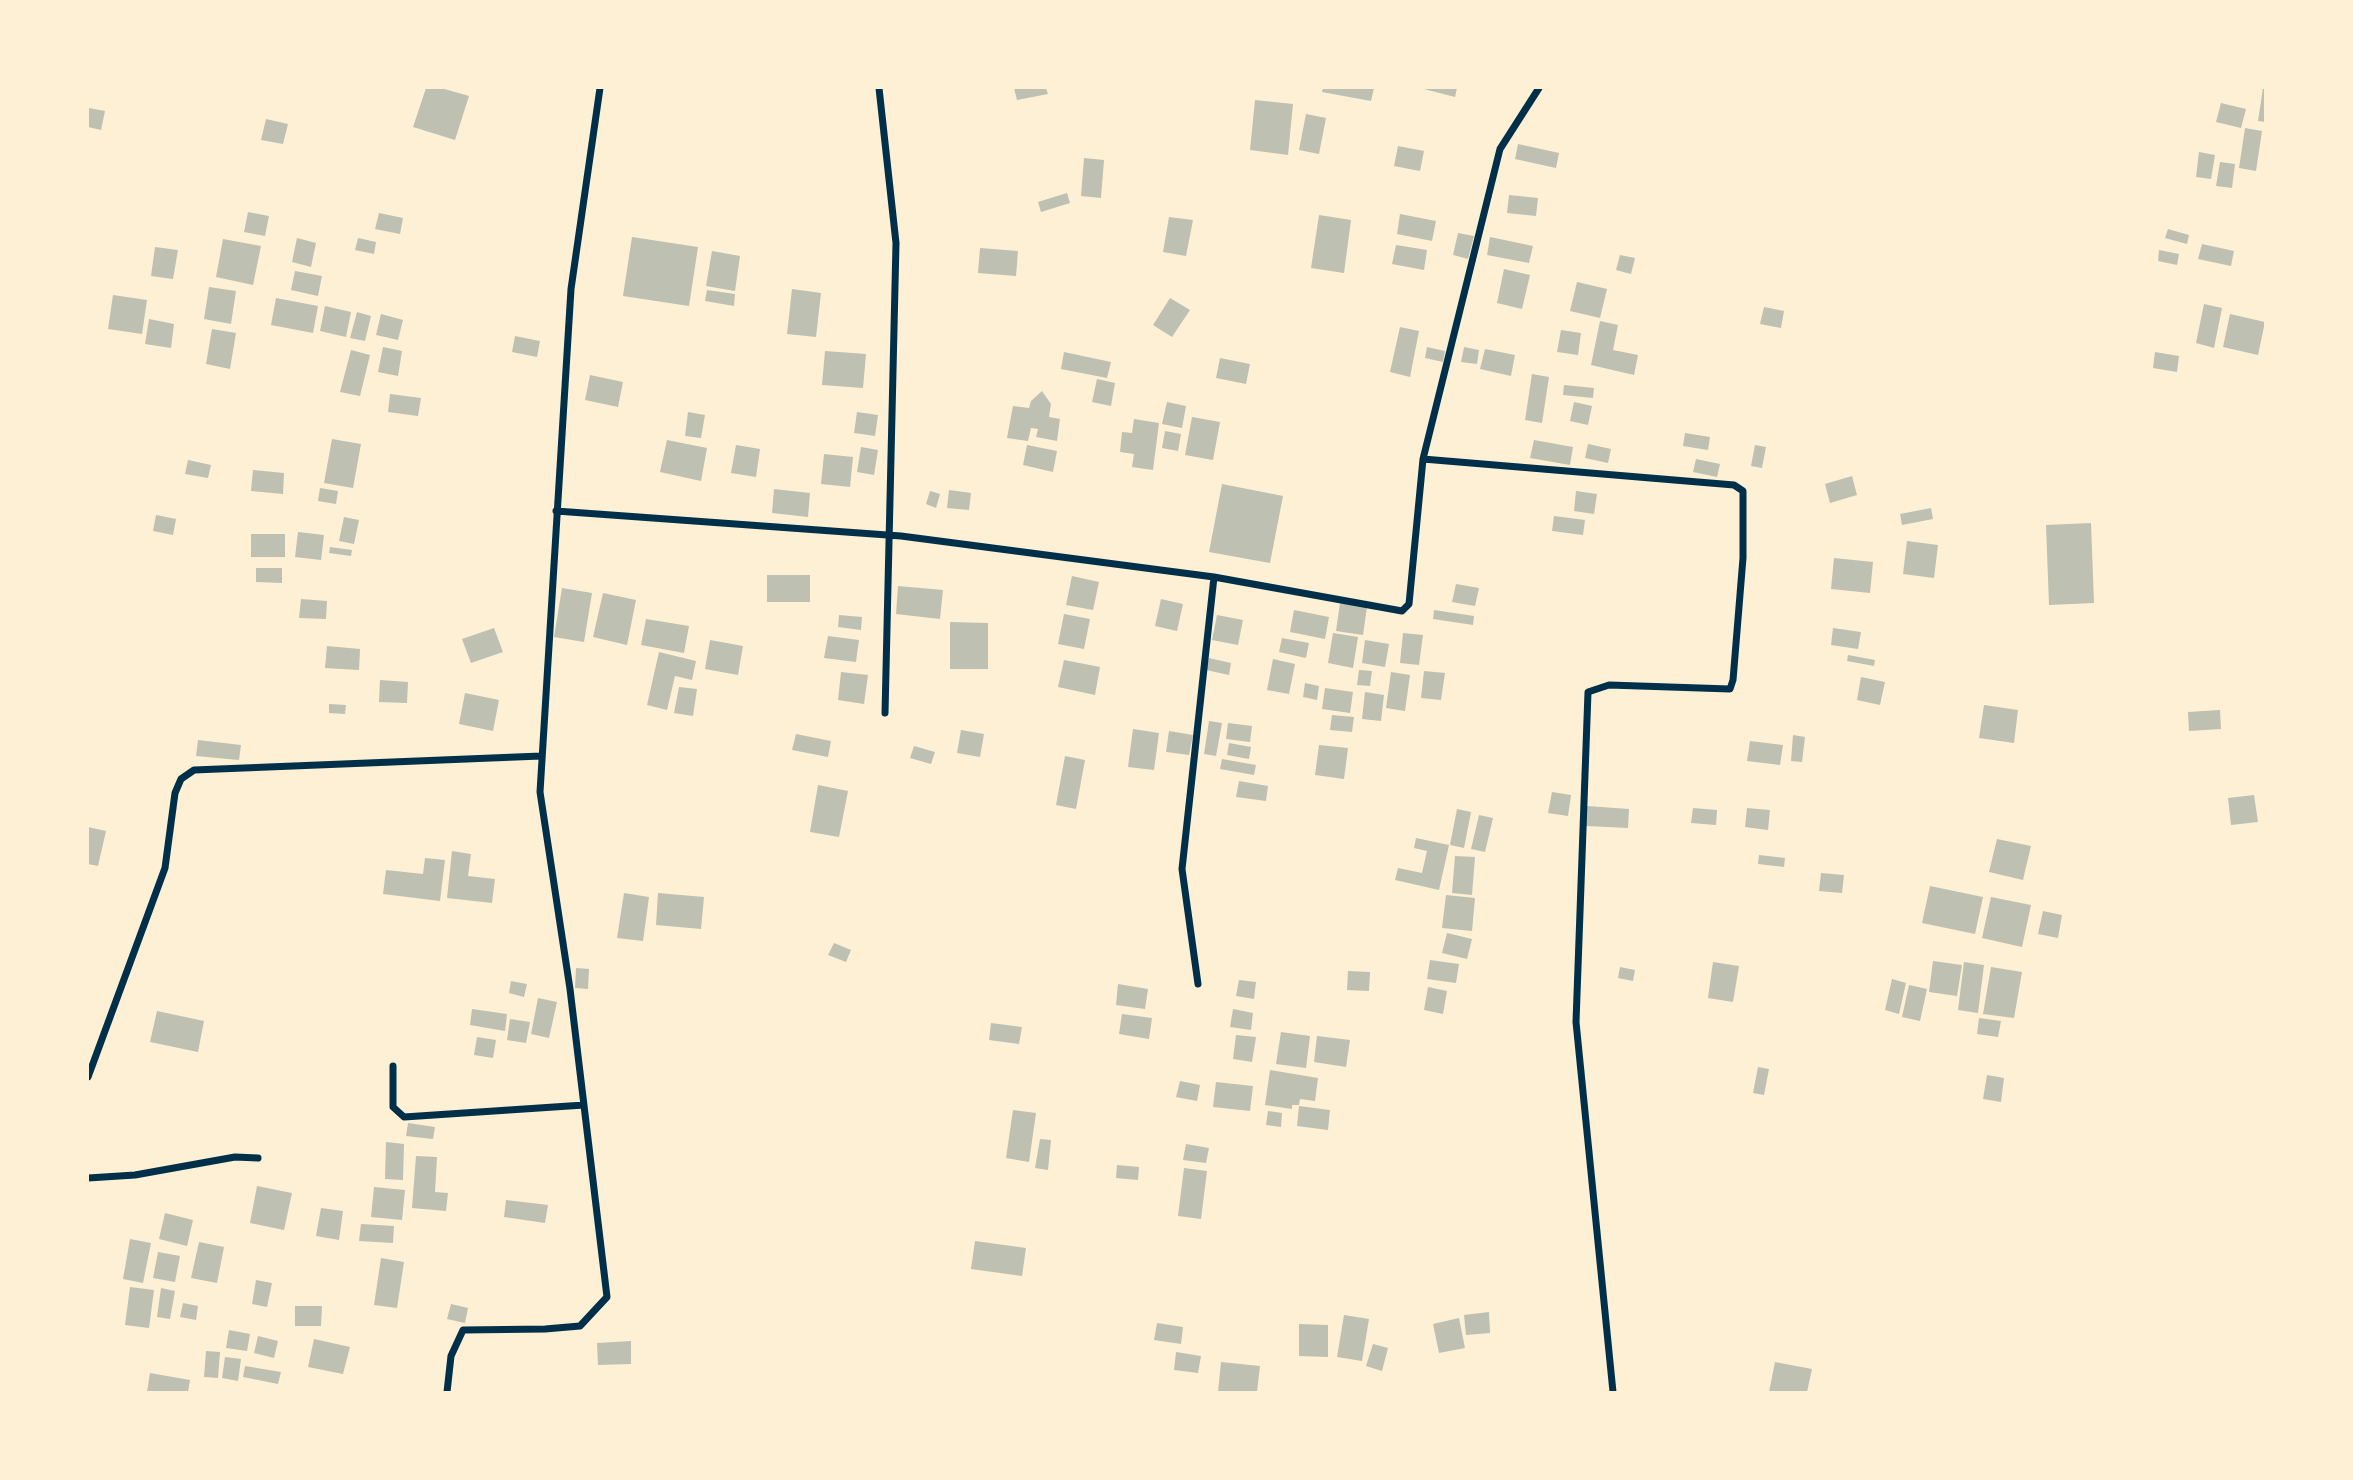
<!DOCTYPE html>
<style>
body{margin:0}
#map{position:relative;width:2353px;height:1480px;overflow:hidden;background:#fdf0d5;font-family:"Work Sans",sans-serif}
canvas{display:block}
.frame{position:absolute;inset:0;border:89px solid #fdf0d5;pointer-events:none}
</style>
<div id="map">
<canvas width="2353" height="1480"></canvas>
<div class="frame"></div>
</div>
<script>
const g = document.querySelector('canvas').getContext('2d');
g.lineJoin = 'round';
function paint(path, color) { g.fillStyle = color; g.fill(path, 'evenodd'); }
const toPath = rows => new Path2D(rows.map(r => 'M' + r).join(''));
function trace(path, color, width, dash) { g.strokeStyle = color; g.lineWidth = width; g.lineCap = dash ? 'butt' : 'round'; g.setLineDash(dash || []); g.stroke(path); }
paint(toPath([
 [426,88,441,88,469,96,455,140,413,127],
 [1014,88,1046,88,1048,94,1017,100],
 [1323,88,1374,88,1371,101,1322,92],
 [1420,88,1457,88,1455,97],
 [2263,88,2266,88,2266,122,2258,121],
 [1255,100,1293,104,1288,155,1250,150],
 [2221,103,2246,109,2241,128,2216,122],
 [89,108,105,111,101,130,88,127],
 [1306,114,1326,118,1319,154,1299,150],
 [266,119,288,124,283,144,261,140],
 [2245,128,2262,131,2256,171,2239,168],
 [1518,144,1559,153,1556,168,1515,159],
 [1398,146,1424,151,1420,171,1394,166],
 [2199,152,2215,155,2211,179,2196,177],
 [1084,158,1104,160,1101,198,1081,196],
 [2220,162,2235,164,2232,188,2216,186],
 [1067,193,1070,203,1041,212,1038,202],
 [1509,195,1538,198,1536,216,1507,213],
 [248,212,269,216,265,236,244,232],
 [379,213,403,218,400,234,375,229],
 [1400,214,1436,221,1432,241,1397,234],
 [1319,215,1351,220,1344,273,1311,268],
 [1169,217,1193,220,1186,256,1163,252],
 [2168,229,2189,235,2187,244,2165,238],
 [1458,233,1474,236,1468,259,1453,255],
 [632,237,698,247,689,306,623,296],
 [1490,237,1533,246,1529,263,1487,255],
 [297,238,316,243,311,267,292,262],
 [358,238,376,242,374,254,355,250],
 [223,239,261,246,253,285,216,277],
 [2202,244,2234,251,2231,266,2198,259],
 [1396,245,1427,250,1424,270,1392,264],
 [155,247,178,250,173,279,151,276],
 [980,248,1018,251,1016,276,978,273],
 [2159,250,2179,254,2177,265,2158,261],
 [712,251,740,256,735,291,706,286],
 [1620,255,1635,258,1631,274,1616,270],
 [1504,269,1530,275,1522,309,1497,303],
 [295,271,322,276,318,296,291,290],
 [1577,282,1607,289,1600,318,1570,311],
 [209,287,236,291,231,324,204,319],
 [792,289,821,293,816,337,787,334],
 [707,290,735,294,734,306,705,301],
 [113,295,147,300,142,334,108,329],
 [276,298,318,306,313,333,271,325],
 [1170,298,1190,310,1172,337,1153,325],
 [2204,304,2222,308,2214,348,2196,343],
 [325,306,351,312,346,337,320,331],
 [1764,307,1784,311,1781,328,1760,324],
 [357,312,371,316,365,341,350,338],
 [381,314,403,320,398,340,376,335],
 [2230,314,2265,322,2258,355,2223,347],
 [149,319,174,324,171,348,145,344],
 [1600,321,1618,325,1613,350,1638,355,1634,375,1591,365],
 [1400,327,1419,331,1410,377,1390,372],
 [212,329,236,333,230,369,206,364],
 [1561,330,1581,333,1578,355,1557,352],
 [515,336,540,341,537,357,512,352],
 [383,347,402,351,398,376,378,372],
 [1427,347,1445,351,1443,362,1425,358],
 [1464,347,1479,350,1477,364,1461,362],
 [1485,349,1515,355,1511,376,1480,369],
 [351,350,370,355,360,396,340,392],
 [825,351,866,354,863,388,822,385],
 [1064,352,1111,362,1107,378,1061,369],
 [2155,352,2179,356,2177,372,2153,368],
 [1220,358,1250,364,1246,384,1216,378],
 [1532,374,1549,377,1542,423,1525,420],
 [590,375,623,382,618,407,585,400],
 [1097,379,1115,383,1111,406,1092,402],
 [1564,385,1594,388,1593,398,1563,395],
 [1042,391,1051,404,1049,417,1060,419,1057,441,1036,437,1038,429,1031,428,1028,441,1007,438,1013,406,1029,408,1031,401],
 [390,394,421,398,418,416,388,412],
 [1167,402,1186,406,1182,428,1162,424],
 [1574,402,1592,406,1588,425,1570,421],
 [688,412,705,415,701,438,685,436],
 [857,412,878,415,875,436,854,433],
 [1192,417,1220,422,1213,460,1185,455],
 [1134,419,1159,423,1153,470,1132,467,1134,454,1120,452,1122,432,1132,433],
 [1165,431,1181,434,1178,451,1162,448],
 [1685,433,1710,437,1708,450,1683,446],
 [332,439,361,444,353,488,324,483],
 [667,440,707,448,701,481,660,472],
 [1534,440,1573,447,1570,465,1530,458],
 [1588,444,1611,449,1608,463,1585,458],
 [736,445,760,449,756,477,731,473],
 [1027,445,1057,451,1053,472,1023,465],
 [1755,445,1766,447,1762,468,1751,466],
 [861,447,878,450,874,475,857,472],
 [824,454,853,457,850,487,821,484],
 [1696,459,1720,464,1717,477,1693,472],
 [188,460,211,465,208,478,185,474],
 [253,470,284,473,283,494,251,491],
 [1852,476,1857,495,1830,503,1825,484],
 [1222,484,1283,496,1270,563,1209,552],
 [320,488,338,491,336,504,318,501],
 [774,489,810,493,808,517,772,513],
 [949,490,971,493,969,510,947,508],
 [930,491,940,494,936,508,926,504],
 [1576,491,1597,494,1594,514,1574,511],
 [1931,508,1933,519,1902,525,1900,514],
 [156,515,176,519,173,535,153,531],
 [1554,516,1585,520,1583,535,1552,531],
 [344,517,359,520,354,544,339,541],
 [2091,523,2094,603,2049,605,2046,525],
 [298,532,324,535,321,560,295,557],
 [251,534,285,534,285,557,251,557],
 [1907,541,1938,545,1934,578,1903,574],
 [330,547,352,550,351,556,329,553],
 [1834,558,1873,562,1870,593,1831,589],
 [256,568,282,568,282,583,256,582],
 [767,575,810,575,810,602,767,602],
 [1072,576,1099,582,1093,610,1066,605],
 [1456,584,1479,588,1475,606,1452,602],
 [898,586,943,590,940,619,896,614],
 [562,588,592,593,584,642,554,637],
 [603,593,636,600,627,645,593,637],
 [301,599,327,601,326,619,299,618],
 [1161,599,1183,604,1177,631,1155,626],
 [1340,603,1367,607,1363,635,1336,631],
 [1294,610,1329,617,1325,639,1290,632],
 [1434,610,1474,616,1473,625,1433,619],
 [1064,614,1090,619,1084,649,1058,644],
 [839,615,862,617,861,630,838,627],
 [1217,615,1243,620,1238,645,1212,640],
 [646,619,689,626,684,653,641,645],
 [950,622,988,623,988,669,950,669],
 [494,628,503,652,471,663,462,639],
 [1833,628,1861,632,1858,649,1831,645],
 [1333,633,1358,637,1353,668,1328,663],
 [1403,633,1423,635,1419,665,1400,663],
 [828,636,859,640,856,662,824,658],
 [1282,638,1309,643,1306,658,1279,652],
 [710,640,743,646,738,675,705,669],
 [1365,640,1389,644,1385,667,1362,663],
 [327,646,360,649,359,670,325,668],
 [659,652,696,661,692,680,675,676,667,710,647,705],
 [1848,655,1875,660,1874,666,1847,661],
 [1209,658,1231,663,1229,675,1206,670],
 [1273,659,1295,664,1289,694,1267,690],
 [1064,660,1100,667,1095,695,1058,687],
 [1359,670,1372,671,1370,686,1357,685],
 [1424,671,1445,673,1441,700,1421,698],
 [841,672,868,675,864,704,838,700],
 [1391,672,1410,675,1405,711,1386,708],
 [1861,677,1885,682,1880,705,1857,700],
 [380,680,408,682,407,703,379,702],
 [1305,683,1319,686,1317,700,1303,697],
 [679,687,697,689,693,716,674,713],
 [1325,688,1353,692,1350,713,1322,709],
 [1365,692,1384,695,1381,721,1362,719],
 [465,693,499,700,493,731,459,724],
 [329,704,346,705,345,714,329,713],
 [1984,705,2018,710,2014,743,1979,738],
 [2220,710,2221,729,2189,731,2188,712],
 [1332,715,1354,717,1352,732,1330,730],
 [1209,721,1222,723,1216,756,1204,754],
 [1228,723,1252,726,1250,742,1226,739],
 [1133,729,1159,733,1154,770,1128,767],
 [961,730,984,734,980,757,957,753],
 [1169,731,1193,735,1189,755,1166,752],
 [796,734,831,741,828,757,792,750],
 [1793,735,1805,737,1802,762,1791,761],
 [198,740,241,745,239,760,196,756],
 [1750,741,1783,745,1780,765,1747,761],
 [1229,743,1251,747,1249,759,1227,755],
 [1319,745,1348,748,1344,779,1315,775],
 [914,746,935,752,931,764,910,758],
 [1065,756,1085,760,1076,809,1056,805],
 [1222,759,1256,765,1254,775,1220,769],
 [1239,781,1268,786,1266,801,1236,797],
 [818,785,848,791,839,837,810,832],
 [1552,792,1571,795,1568,816,1548,813],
 [2254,795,2258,822,2231,825,2228,798],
 [1587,806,1629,809,1628,828,1586,826],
 [1693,808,1717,810,1716,825,1691,823],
 [1747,808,1770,810,1768,830,1745,827],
 [1457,809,1471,812,1464,848,1450,845],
 [1479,815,1493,818,1485,852,1471,849],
 [88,827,106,831,98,866,88,864],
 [1416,838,1449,845,1439,890,1395,880,1398,868,1422,873,1427,851,1414,848],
 [1997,839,2031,846,2023,880,1989,872],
 [452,851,471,854,468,876,495,879,492,903,447,898],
 [1759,855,1785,858,1784,867,1758,864],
 [1455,856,1475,857,1472,895,1452,893],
 [425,858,445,860,440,901,383,894,386,870,423,874],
 [1821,873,1844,875,1842,893,1819,891],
 [1930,886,1983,897,1975,934,1922,923],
 [624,893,649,897,643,941,617,938],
 [658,893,704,897,701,929,656,925],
 [1446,895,1475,898,1472,931,1442,928],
 [1991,897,2031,905,2022,947,1982,938],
 [2043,911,2062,915,2058,938,2038,934],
 [1447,933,1472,939,1467,959,1442,953],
 [834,943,851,950,846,962,828,955],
 [1430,960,1459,964,1456,983,1427,979],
 [1933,961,1962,965,1957,996,1929,992],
 [1713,962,1739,966,1733,1002,1708,998],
 [1964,962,1984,965,1978,1013,1958,1010],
 [1620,967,1635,970,1633,981,1618,978],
 [1991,967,2022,972,2014,1018,1983,1014],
 [576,968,589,969,588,989,575,988],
 [1348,971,1370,972,1369,991,1347,990],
 [1892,979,1906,983,1899,1014,1885,1010],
 [1239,980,1256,982,1254,999,1236,996],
 [511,981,527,984,524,997,509,993],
 [1118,984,1148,989,1145,1009,1116,1005],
 [1909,985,1927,989,1920,1021,1902,1017],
 [1428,987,1447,991,1443,1014,1424,1010],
 [538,998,557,1002,549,1038,531,1034],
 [472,1009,507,1014,505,1031,470,1025],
 [1233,1009,1253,1013,1251,1030,1230,1027],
 [157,1011,204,1021,198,1052,150,1042],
 [1122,1014,1152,1018,1149,1039,1119,1034],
 [1979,1018,2001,1021,1998,1037,1977,1034],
 [510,1019,530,1022,526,1043,507,1040],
 [991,1023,1022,1027,1019,1044,989,1040],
 [1281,1032,1310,1036,1306,1068,1276,1064],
 [1236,1035,1256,1037,1252,1062,1233,1059],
 [1317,1036,1350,1040,1346,1067,1314,1062],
 [477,1037,496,1040,493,1058,474,1055],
 [1758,1067,1769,1069,1764,1095,1753,1093],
 [1270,1070,1318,1078,1315,1101,1300,1099,1299,1105,1292,1105,1292,1109,1265,1105],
 [1987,1075,2004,1078,2001,1102,1983,1099],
 [1180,1081,1200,1085,1197,1101,1176,1097],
 [1216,1082,1253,1086,1250,1111,1213,1107],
 [1299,1106,1330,1110,1328,1130,1297,1126],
 [1013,1110,1036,1113,1029,1162,1006,1158],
 [1268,1111,1282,1113,1281,1127,1266,1125],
 [408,1123,435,1127,433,1139,406,1136],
 [1040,1139,1051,1140,1048,1170,1035,1168],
 [386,1142,404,1144,403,1180,385,1179],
 [1186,1144,1209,1148,1206,1163,1183,1160],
 [416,1156,437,1157,435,1192,448,1193,446,1211,412,1208],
 [1117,1165,1139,1167,1138,1180,1116,1178],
 [1184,1168,1207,1171,1201,1219,1178,1216],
 [257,1186,292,1193,284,1230,250,1223],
 [374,1187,405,1190,402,1220,371,1217],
 [506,1200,548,1205,545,1223,504,1217],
 [321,1208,343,1211,339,1240,316,1236],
 [165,1213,193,1220,187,1246,159,1239],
 [361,1224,394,1226,393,1243,359,1241],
 [130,1239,151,1243,143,1283,123,1279],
 [975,1241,1026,1248,1022,1276,971,1269],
 [199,1242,224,1247,217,1283,191,1278],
 [158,1252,180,1256,175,1282,153,1278],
 [381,1258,404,1262,397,1308,374,1305],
 [256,1280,272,1283,267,1307,252,1304],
 [130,1287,154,1290,149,1328,125,1325],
 [161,1288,175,1291,170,1319,157,1317],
 [183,1303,198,1306,196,1320,180,1317],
 [451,1304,468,1308,465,1323,447,1319],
 [295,1306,322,1306,321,1326,295,1326],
 [1489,1312,1490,1333,1466,1335,1464,1315],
 [1344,1315,1369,1319,1362,1361,1337,1357],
 [1459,1318,1465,1348,1439,1353,1433,1324],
 [1157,1323,1183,1327,1181,1344,1154,1340],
 [1299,1324,1328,1325,1328,1357,1299,1356],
 [229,1330,250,1334,247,1351,226,1348],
 [258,1336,278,1341,274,1358,254,1353],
 [314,1339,350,1347,343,1374,308,1367],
 [631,1341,631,1364,598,1365,597,1343],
 [1373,1344,1388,1348,1382,1371,1366,1366],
 [206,1351,220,1352,218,1378,204,1377],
 [1176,1352,1201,1356,1198,1373,1174,1370],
 [225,1357,241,1359,238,1381,222,1378],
 [1221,1362,1260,1366,1257,1392,1218,1392],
 [1775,1362,1812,1369,1807,1392,1769,1392],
 [245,1366,281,1372,278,1384,243,1377],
 [150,1373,190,1380,188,1392,147,1392]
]), '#bec0b2');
trace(toPath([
 [879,88,896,243,885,713],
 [1423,459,1734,485,1743,491,1743,558,1733,680,1730,689,1609,685,1588,692,1576,1022,1613,1392],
 [556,511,901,536,1214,577,1402,611,1409,604,1423,459,1500,149,1539,88],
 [1198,984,1182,869,1214,577],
 [393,1066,393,1107,404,1117,584,1105],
 [88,1077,165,868,175,793,181,779,194,770,541,756],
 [88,1178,135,1175,235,1157,258,1158],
 [447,1392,451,1356,463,1330,545,1329,580,1326,607,1297,570,989,540,792,571,289,600,88]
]), '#003049', 7);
</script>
